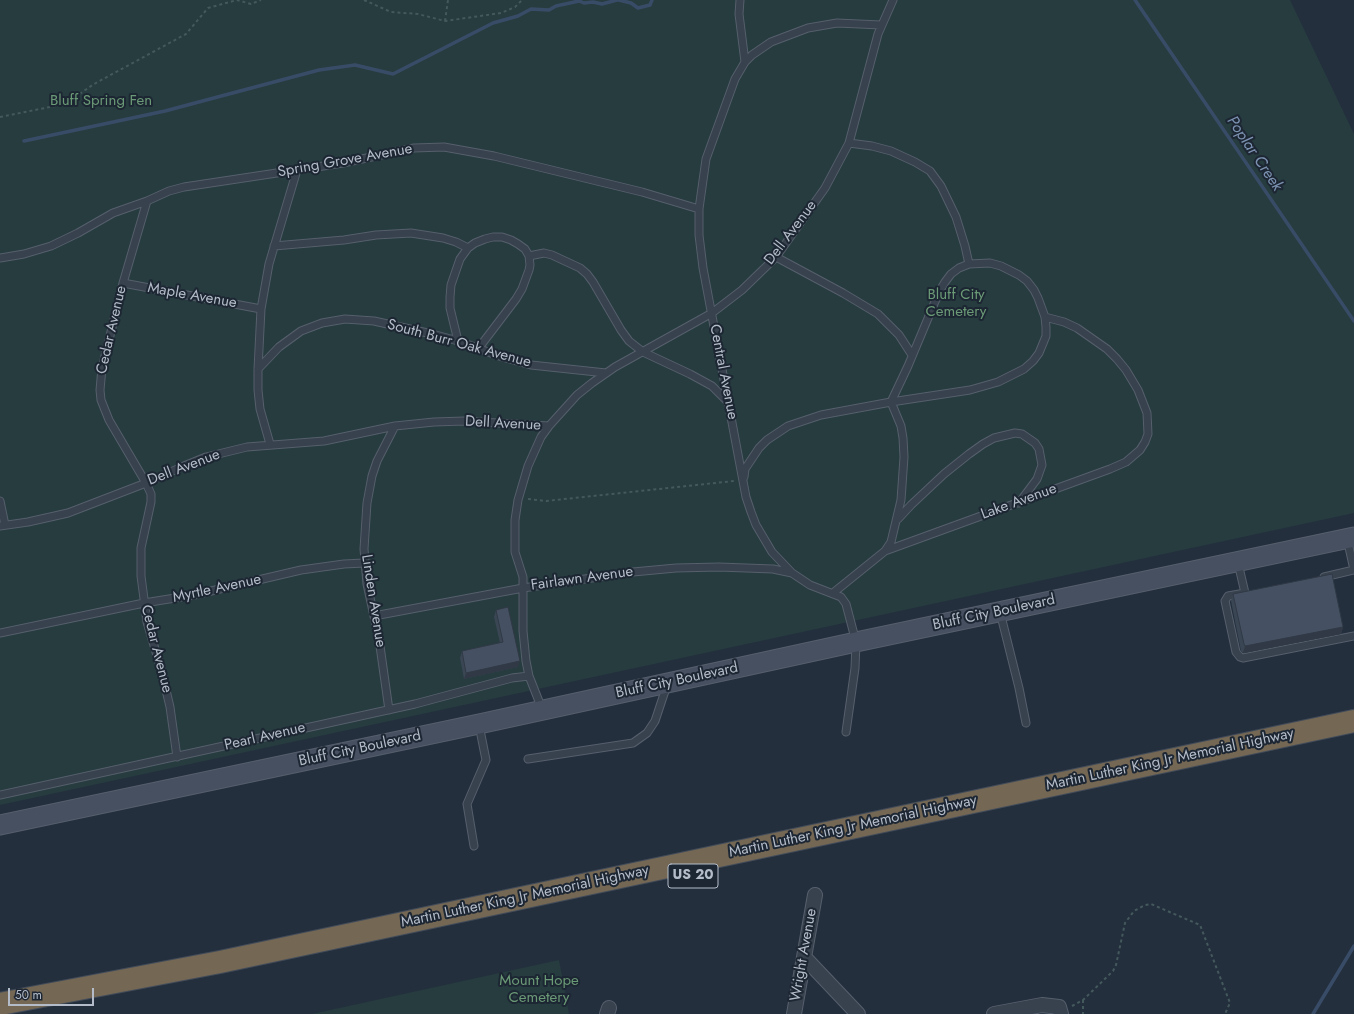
<!DOCTYPE html>
<style>
body{margin:0}
#map{position:relative;width:1354px;height:1014px;overflow:hidden;background:#242f3e;font-family:Jost,sans-serif}
canvas{display:block}
.scale{position:absolute;left:8px;top:988px;width:86px;height:18px;box-sizing:border-box;border:2px solid #b4bcc9;border-top:0;padding-left:5px;font-size:12px;line-height:14px;white-space:nowrap;color:#b4bcc9;-webkit-text-stroke:3px #1d2633;paint-order:stroke}
</style>
<div id="map">
<canvas width="1354" height="1014"></canvas>
<div class="scale">50 m</div>
</div>
<script>
const g = document.querySelector('canvas').getContext('2d');
g.lineJoin = 'round';
function paint(path, color) { g.fillStyle = color; g.fill(path, 'evenodd'); }
const toPath = rows => new Path2D(rows.map(r => 'M' + r).join(''));
function trace(path, color, width, dash) { g.strokeStyle = color; g.lineWidth = width; g.lineCap = dash ? 'butt' : 'round'; g.setLineDash(dash || []); g.stroke(path); }
function label(font, color, halo, rows, align = 'center') {
  g.font = font + ' Jost,sans-serif'; g.lineWidth = 4; g.setLineDash([]); g.textBaseline = 'middle'; g.strokeStyle = halo; g.fillStyle = color; for (const [text, x, y, turn = 0] of rows) {
    g.save(); g.translate(x, y); g.rotate((+turn || 0) * Math.PI / 180); g.textAlign = isNaN(turn) ? turn : align; if (halo) g.strokeText(text, 0, 0); g.fillText(text, 0, 0); g.restore();
  }
}
paint(toPath([
 [0,0,1290,0,1354,134,1354,513,0,805],
 [559,960,569,1014,312,1014]
]), '#263c3f');
trace(toPath([
 [619,0,631,3,638,8,650,5,652,0],
 [1135,0,1354,321],
 [24,141,165,111,319,70,355,65,393,74,493,23,518,16,531,9,549,10,556,6,579,1,584,3,593,2,602,4,617,0],
 [1313,1014,1354,946]
]), '#394c67', 3.5);
const lane = toPath([
 [740,0,739,14,745,62],
 [849,143,872,146,891,151,915,162,930,171,941,186,956,217,965,246,969,264],
 [147,201,123,283,102,368,100,390,101,400,109,420,146,483,151,494,151,502,141,548,141,576,147,622,161,669,170,707,177,757],
 [274,246,344,240,376,235,411,233,443,238,456,242,468,248],
 [529,256,544,253,552,255,580,268,587,274,593,282,621,330,629,341,643,352,690,374,712,386,728,402],
 [776,257,843,293,878,314,899,335,912,355],
 [0,258,24,254,51,246,78,233,113,213,147,201,169,191,184,187,343,163,414,148,444,147,494,156,642,192,699,209],
 [123,283,261,309],
 [458,341,450,308,450,297,451,285,460,259,468,248,475,243,485,239,493,237,502,237,511,240,518,244,525,249,529,256,530,265,529,270,522,289,516,299,478,349],
 [258,369,279,347,301,331,322,323,345,319,374,321,432,334,458,341,499,356,531,365,606,373],
 [270,444,260,409,258,390,258,369,261,309,269,264,297,170],
 [744,477,745,469,759,448,767,440,788,426,821,415,891,402,970,390,998,382,1024,369,1033,361,1039,353,1046,336,1046,327,1045,317,1038,298,1034,290,1027,281,1019,275,1001,266,990,263,969,264,959,268,951,274,945,282,939,292,908,366,891,402,901,426,903,438,904,457,901,500,891,542,885,551,833,593],
 [0,501,5,525],
 [898,519,911,505,944,474,969,454,983,444,994,438,1015,433,1022,434,1035,443,1039,449,1042,465,1037,479,1019,503],
 [0,526,28,522,68,513,146,483,184,466,206,457,247,447,324,441,395,426,434,422,464,421,549,426,577,395,592,383,615,367,712,313,742,290,776,257,825,188,849,143,878,34,893,0],
 [885,551,1110,469,1126,462,1140,450,1145,442,1148,434,1147,413,1138,390,1126,370,1117,359,1107,349,1077,328,1064,322,1045,317],
 [1238,563,1245,593,1228,596,1225,601,1236,652,1240,657,1243,658,1354,636],
 [1324,577,1354,570,1347,538],
 [1000,612,1019,688,1026,723],
 [374,616,523,588,633,572,676,568,719,567,773,569,792,573],
 [0,633,144,603,194,595,301,570,344,564,364,563],
 [542,709,529,676,526,661,523,631,523,577,515,552,515,520,518,500,528,466,541,437,549,426],
 [389,710,379,639,367,584,364,549,367,503,372,476,377,461,395,426],
 [846,732,855,668,856,642,846,604,841,597,810,585,792,573,772,552,756,525,751,512,746,497,703,268,699,235,699,209,706,159,735,79,745,62,752,55,771,42,808,28,837,23,881,25],
 [528,759,633,743,647,733,655,721,667,685],
 [0,795,415,704,512,678,529,676],
 [474,846,467,804,486,760,479,725]
]);
const street = toPath([
 [804,957,858,1014],
 [607,1014,609,1008],
 [794,1014,815,895],
 [994,1014,1042,1005,1059,1007,1061,1014]
]);
const secondary = toPath([
 [0,825,479,724,856,642,1354,537]
]);
const highway = toPath([
 [0,1004,220,962,1354,721]
]);
trace(lane, '#565f6c', 9);
trace(street, '#565f6c', 16);
trace(secondary, '#565f6c', 21);
trace(highway, '#434c59', 24);
trace(toPath([
 [364,0,391,12,418,14,445,21,501,13,515,7,522,0],
 [445,21,448,0],
 [0,117,65,104,94,84,186,34,208,8,237,0,251,4,261,0],
 [528,499,546,501,734,481],
 [1083,1000,1083,1014],
 [1072,1006,1083,1000,1113,971,1116,965,1125,923,1134,911,1145,905,1151,904,1200,925,1230,1003,1225,1014]
]), '#44595c', 2, [3, 3]);
trace(lane, '#38414e', 7);
trace(street, '#38414e', 14);
trace(secondary, '#465061', 19);
trace(highway, '#746855', 22);
paint(toPath([
 [1233,594,1343,627,1341,634,1243,653,1241,651,1231,601],
 [496,610,518,667,464,679,460,658,462,651,500,643,494,617]
]), '#3b4654');
paint(toPath([
 [1343,627,1341,634,1243,653,1245,646],
 [520,661,518,667,464,679,466,673]
]), '#303945');
const building = toPath([
 [1332,574,1343,627,1245,646,1244,644,1233,594,1332,574],
 [508,607,520,661,466,673,462,651,503,642,496,610,508,607]
]);
paint(building, '#455162');
trace(building, '#303945', 1);
for (const [x, y, w] of [
 [693,876,50]
]) { const box = new Path2D(); box.roundRect(x - w / 2, y - 12, w, 24, 3); g.fillStyle = '#1d2633'; g.fill(box); trace(box, '#b4bcc9', 1); }
label('bold 14px', '#b4bcc9', null, [
 ["US 20",693,876]
]);
label('15px', '#6b9a76', '#1d2633', [
 ["Bluff Spring Fen",101,101],
 ["Bluff City",956,295],
 ["Cemetery",956,312],
 ["Mount Hope",539,981],
 ["Cemetery",539,998]
]);
label('15px', '#b4bcc9', '#1d2633', [
 ["Spring Grove Avenue",345,161,-10],
 ["Dell Avenue",791,233,-53],
 ["Maple Avenue",192,296,10],
 ["Cedar Avenue",112,330,-77],
 ["South Burr Oak Avenue",459,344,15],
 ["Central Avenue",723,372,79],
 ["Dell Avenue",503,424,3],
 ["Dell Avenue",184,468,-21],
 ["Lake Avenue",1019,502,-20],
 ["Fairlawn Avenue",582,579,-8],
 ["Myrtle Avenue",217,589,-12],
 ["Linden Avenue",373,601,81],
 ["Bluff City Boulevard",994,613,-12],
 ["Cedar Avenue",156,649,76],
 ["Bluff City Boulevard",677,681,-12],
 ["Pearl Avenue",265,737,-13],
 ["Bluff City Boulevard",360,749,-12],
 ["Martin Luther King Jr Memorial Highway",1170,760,-12],
 ["Martin Luther King Jr Memorial Highway",853,827,-12],
 ["Martin Luther King Jr Memorial Highway",525,897,-12],
 ["Wright Avenue",804,955,-80]
]);
label('italic 16px', '#7c92b1', '#1d2633', [
 ["Poplar Creek",1254,154,56]
]);
</script>
